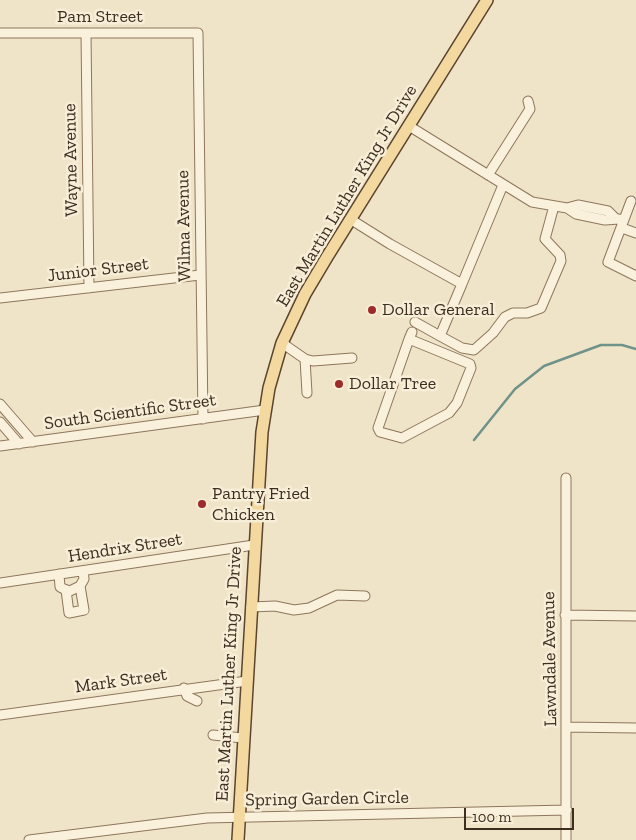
<!DOCTYPE html>
<style>
body{margin:0}
#map{position:relative;width:636px;height:840px;overflow:hidden;background:#f0e4c8;font-family:"Zilla Slab",serif}
canvas{display:block}
.scale{position:absolute;left:464px;top:808px;width:110px;height:22px;box-sizing:border-box;border:2px solid #3d2e20;border-top:0;padding-left:6px;font-size:15px;line-height:18px;white-space:nowrap;color:#3d2e20;-webkit-text-stroke:4px #f7eed8;paint-order:stroke}
</style>
<div id="map">
<canvas width="636" height="840"></canvas>
<div class="scale">100 m</div>
</div>
<script>
const g = document.querySelector('canvas').getContext('2d');
g.lineJoin = 'round';
const toPath = rows => new Path2D(rows.map(r => 'M' + r).join(''));
function trace(path, color, width, dash) { g.strokeStyle = color; g.lineWidth = width; g.lineCap = dash ? 'butt' : 'round'; g.setLineDash(dash || []); g.stroke(path); }
function label(font, color, halo, rows, align = 'center') {
  g.font = font + ' "Zilla Slab",serif'; g.lineWidth = 5; g.setLineDash([]); g.textBaseline = 'middle'; g.strokeStyle = halo; g.fillStyle = color; for (const [text, x, y, turn = 0] of rows) {
    g.save(); g.translate(x, y); g.rotate((+turn || 0) * Math.PI / 180); g.textAlign = isNaN(turn) ? turn : align; if (halo) g.strokeText(text, 0, 0); g.fillText(text, 0, 0); g.restore();
  }
}
trace(toPath([
 [474,440,515,389,544,366,601,345,622,345,636,349]
]), '#6f938a', 2.5);
const minor = toPath([
 [0,33,198,33,203,419],
 [86,33,89,288],
 [409,126,532,202,567,208,578,205,608,211,614,217],
 [488,175,530,109,528,101],
 [631,201,608,262,636,276],
 [567,208,576,214,605,220,619,219],
 [350,219,390,244,462,284,503,185],
 [622,228,636,233],
 [462,284,440,336,462,348,474,350,493,333,505,317,513,313,527,313,541,308,561,261,560,255,545,239,554,206],
 [0,298,200,275],
 [415,322,440,336],
 [409,339,470,364,471,368,457,403,449,413,402,438,380,432,378,428,409,339,412,332],
 [282,343,305,359,307,393],
 [305,359,313,361,352,358],
 [0,404,33,442],
 [0,422,19,444],
 [0,446,265,410],
 [566,478,566,840],
 [59,574,60,587,64,589,70,591,80,586],
 [0,583,254,545],
 [66,590,69,613,84,610,80,586,84,579,83,571],
 [251,607,275,606,294,610,309,608,337,595,365,596],
 [565,615,636,616],
 [184,688,187,696,197,701],
 [0,715,247,681],
 [567,727,636,728],
 [213,735,243,738],
 [29,840,207,818,567,810]
]);
const major = toPath([
 [238,840,262,432,269,388,282,343,305,294,327,257,487,0]
]);
trace(minor, '#8d765c', 11);
trace(major, '#5b4430', 14);
trace(minor, '#faf1dc', 9);
trace(major, '#f3d9a0', 11);
for (const [x, y, r, color] of [
 [372,310,5,"#9e2a2b"],
 [339,384,5,"#9e2a2b"],
 [202,504,5,"#9e2a2b"]
]) { const dot = new Path2D(); dot.arc(x, y, r, 0, 2 * Math.PI); g.fillStyle = color; g.fill(dot); trace(dot, '#f7eed8', 2); }
label('18px', '#3d2e20', '#f7eed8', [
 ["Pam Street",100,17],
 ["Wayne Avenue",71,160,-91],
 ["East Martin Luther King Jr Drive",347,196,-59],
 ["Wilma Avenue",184,226,-91],
 ["Junior Street",98,270,-7],
 ["South Scientific Street",130,412,-8],
 ["Hendrix Street",125,548,-9],
 ["Lawndale Avenue",550,659,-91],
 ["East Martin Luther King Jr Drive",229,674,-87],
 ["Mark Street",121,681,-8],
 ["Spring Garden Circle",327,799,-1]
]);
label('18px', '#3d2e20', '#f7eed8', [
 ["Dollar General",382,310],
 ["Dollar Tree",349,384],
 ["Pantry Fried",212,494],
 ["Chicken",212,515]
], 'left');
</script>
